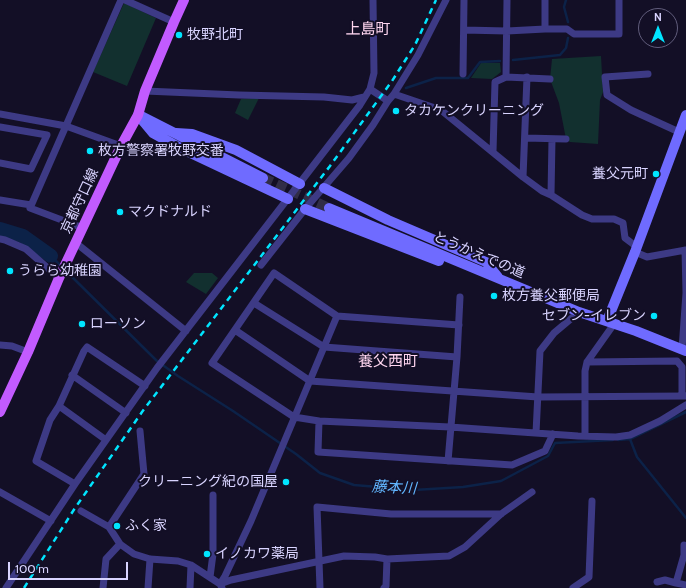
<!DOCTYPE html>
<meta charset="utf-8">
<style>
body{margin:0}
#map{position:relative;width:686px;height:588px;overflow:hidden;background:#130f26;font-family:Cabin,sans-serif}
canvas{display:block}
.north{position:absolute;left:638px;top:8px;width:40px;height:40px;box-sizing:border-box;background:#130f26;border:1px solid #625e7d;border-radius:50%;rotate:0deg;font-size:11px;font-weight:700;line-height:16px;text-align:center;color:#d9d4ff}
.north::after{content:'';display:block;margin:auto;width:14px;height:18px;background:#00e5ff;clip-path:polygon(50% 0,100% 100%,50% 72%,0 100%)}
.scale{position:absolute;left:8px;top:562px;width:120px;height:18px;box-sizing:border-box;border:2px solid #d9d4ff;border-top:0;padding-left:5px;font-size:12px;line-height:14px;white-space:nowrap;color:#d9d4ff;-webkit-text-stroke:3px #130f26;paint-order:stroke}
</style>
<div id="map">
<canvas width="686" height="588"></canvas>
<div class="north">N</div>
<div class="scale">100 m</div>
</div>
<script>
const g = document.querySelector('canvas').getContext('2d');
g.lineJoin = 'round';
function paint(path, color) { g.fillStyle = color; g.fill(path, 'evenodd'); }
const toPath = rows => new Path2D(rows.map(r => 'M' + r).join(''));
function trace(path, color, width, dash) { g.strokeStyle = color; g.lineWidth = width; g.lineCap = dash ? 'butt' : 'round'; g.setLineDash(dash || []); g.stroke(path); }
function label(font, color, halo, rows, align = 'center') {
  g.font = font + ' Cabin,"Noto Sans JP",sans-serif'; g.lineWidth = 4; g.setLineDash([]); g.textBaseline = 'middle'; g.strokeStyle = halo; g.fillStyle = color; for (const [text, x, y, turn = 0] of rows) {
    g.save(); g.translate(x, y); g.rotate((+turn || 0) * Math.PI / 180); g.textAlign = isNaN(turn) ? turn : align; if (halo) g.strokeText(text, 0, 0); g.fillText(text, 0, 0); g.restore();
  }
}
paint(toPath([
 [124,3,156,18,127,86,93,72],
 [601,56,603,92,600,100,598,144,570,142,566,139,559,103,550,79,552,59],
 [481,63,500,63,501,72,492,79,471,78],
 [259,98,248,120,235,113,241,99],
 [194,273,212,273,218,278,206,294,186,282]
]), '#12302f');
trace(toPath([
 [566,0,564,7,568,22],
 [513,60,560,55,566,48,568,38],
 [406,88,436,78,468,78,480,62,500,61],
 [51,256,62,267],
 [65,270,157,361,178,376,233,411,296,454,320,473,354,485,414,490,463,487,501,481,548,456,555,443,613,440],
 [630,439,686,412],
 [618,440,630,439,637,457,686,518]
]), '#0c2248', 2.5);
trace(toPath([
 [0,229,23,236,51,256]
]), '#0c2248', 14);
trace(toPath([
 [263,178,329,208]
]), '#312d47', 10, [10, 5]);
trace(toPath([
 [125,0,174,22],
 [545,29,545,0],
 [464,30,507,31,545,29,567,29,574,34,619,34,619,0],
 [463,74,464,0],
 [648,74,605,77,607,95,631,110,679,132],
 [506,77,507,0],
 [370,89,388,101,394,94,441,110,523,177,542,191,551,195,582,215,592,219,614,219,623,223,625,238,637,247],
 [145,91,239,95,324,97,352,100,364,97],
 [394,94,418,55,446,0],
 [0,114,66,126,121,146],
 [0,127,47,135,31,169,0,163],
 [525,138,566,139],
 [493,152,495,82,506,77,550,79],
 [523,177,527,77],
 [551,195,552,139],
 [0,200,31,205],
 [83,228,30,208,121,0],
 [0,239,5,240,26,249,59,278],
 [76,243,186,331],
 [635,252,647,257,686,250],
 [261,265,305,209,349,158,373,125,388,101],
 [254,303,324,347,457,357],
 [459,325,337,316,274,273,212,363,294,417,319,421,318,452,512,465,545,451,553,434],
 [235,330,310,381,538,397,686,396],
 [0,345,12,346,28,352],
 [682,349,686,293,685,250],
 [587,362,677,361,682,367,682,396],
 [72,375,126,413],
 [59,406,106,440],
 [319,421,450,427,578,436,616,437,630,435,660,421,686,405],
 [536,433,540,351,554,333,579,312],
 [585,436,585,371,587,362,614,324],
 [448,461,457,357,460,297],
 [75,484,36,461,50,420,59,406,84,351,87,347,145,386],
 [0,492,51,521],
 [81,511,109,527,120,544,134,554,150,559,178,561,191,565,220,584,222,588],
 [109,527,144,474,140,431],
 [684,545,684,555,676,583,686,585],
 [210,577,213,554,213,495],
 [657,582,665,580,676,583],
 [220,584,231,580,344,556,375,557,387,559,449,556,465,547,501,514,532,492],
 [220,584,225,576,251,521,337,316],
 [6,588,75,484,157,368,360,105,370,89,374,73,373,0],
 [103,588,106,559,120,544],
 [148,588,150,559],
 [190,588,191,565],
 [320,588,317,507,391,514,501,514],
 [384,588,386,586,387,559],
 [573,588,589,577,592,501]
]), '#3d3a85', 7);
trace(toPath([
 [138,115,153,133,182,149,288,199],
 [141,116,263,178],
 [176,133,192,134,236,150,300,184],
 [324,188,388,220,486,262,498,277],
 [329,208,579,312,636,331,686,351],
 [305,209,439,261],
 [607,321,635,252,686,115]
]), '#6f6bff', 10);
trace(toPath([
 [0,412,28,352,59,278,121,146,138,115,145,91,174,22,184,0]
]), '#c25bff', 10);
trace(toPath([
 [24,588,75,508,142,412,330,166,392,81,415,45,436,0]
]), '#00e5ff', 2.5, [6, 5]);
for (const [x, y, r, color] of [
 [179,35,4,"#00e5ff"],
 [396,111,4,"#00e5ff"],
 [90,151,4,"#00e5ff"],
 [656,174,4,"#00e5ff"],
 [120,212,4,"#00e5ff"],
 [10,271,4,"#00e5ff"],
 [494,296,4,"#00e5ff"],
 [654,316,4,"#00e5ff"],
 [82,324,4,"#00e5ff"],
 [286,482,4,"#00e5ff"],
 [117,526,4,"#00e5ff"],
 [207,554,4,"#00e5ff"]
]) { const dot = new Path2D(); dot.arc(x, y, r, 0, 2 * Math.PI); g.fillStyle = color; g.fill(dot); trace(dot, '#130f26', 1.5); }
label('14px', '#d9d4ff', '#130f26', [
 ["牧野北町",187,35],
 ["タカケンクリーニング",404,111],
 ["枚方警察署牧野交番",98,151],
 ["養父元町",648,174,"right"],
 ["マクドナルド",128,212],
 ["うらら幼稚園",18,271],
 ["枚方養父郵便局",502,296],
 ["セブン-イレブン",646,316,"right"],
 ["ローソン",90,324],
 ["クリーニング紀の国屋",278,482,"right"],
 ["ふく家",125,526],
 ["イノカワ薬局",215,554]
], 'left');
label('14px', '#d9d4ff', '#130f26', [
 ["京都守口線",80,201,-65],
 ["とうかえでの道",479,255,23]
]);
label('15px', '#ffd6f0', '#130f26', [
 ["上島町",368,30],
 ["養父西町",388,362]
]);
label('italic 15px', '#62b6ff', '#130f26', [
 ["藤本川",394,488,3]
]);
</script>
